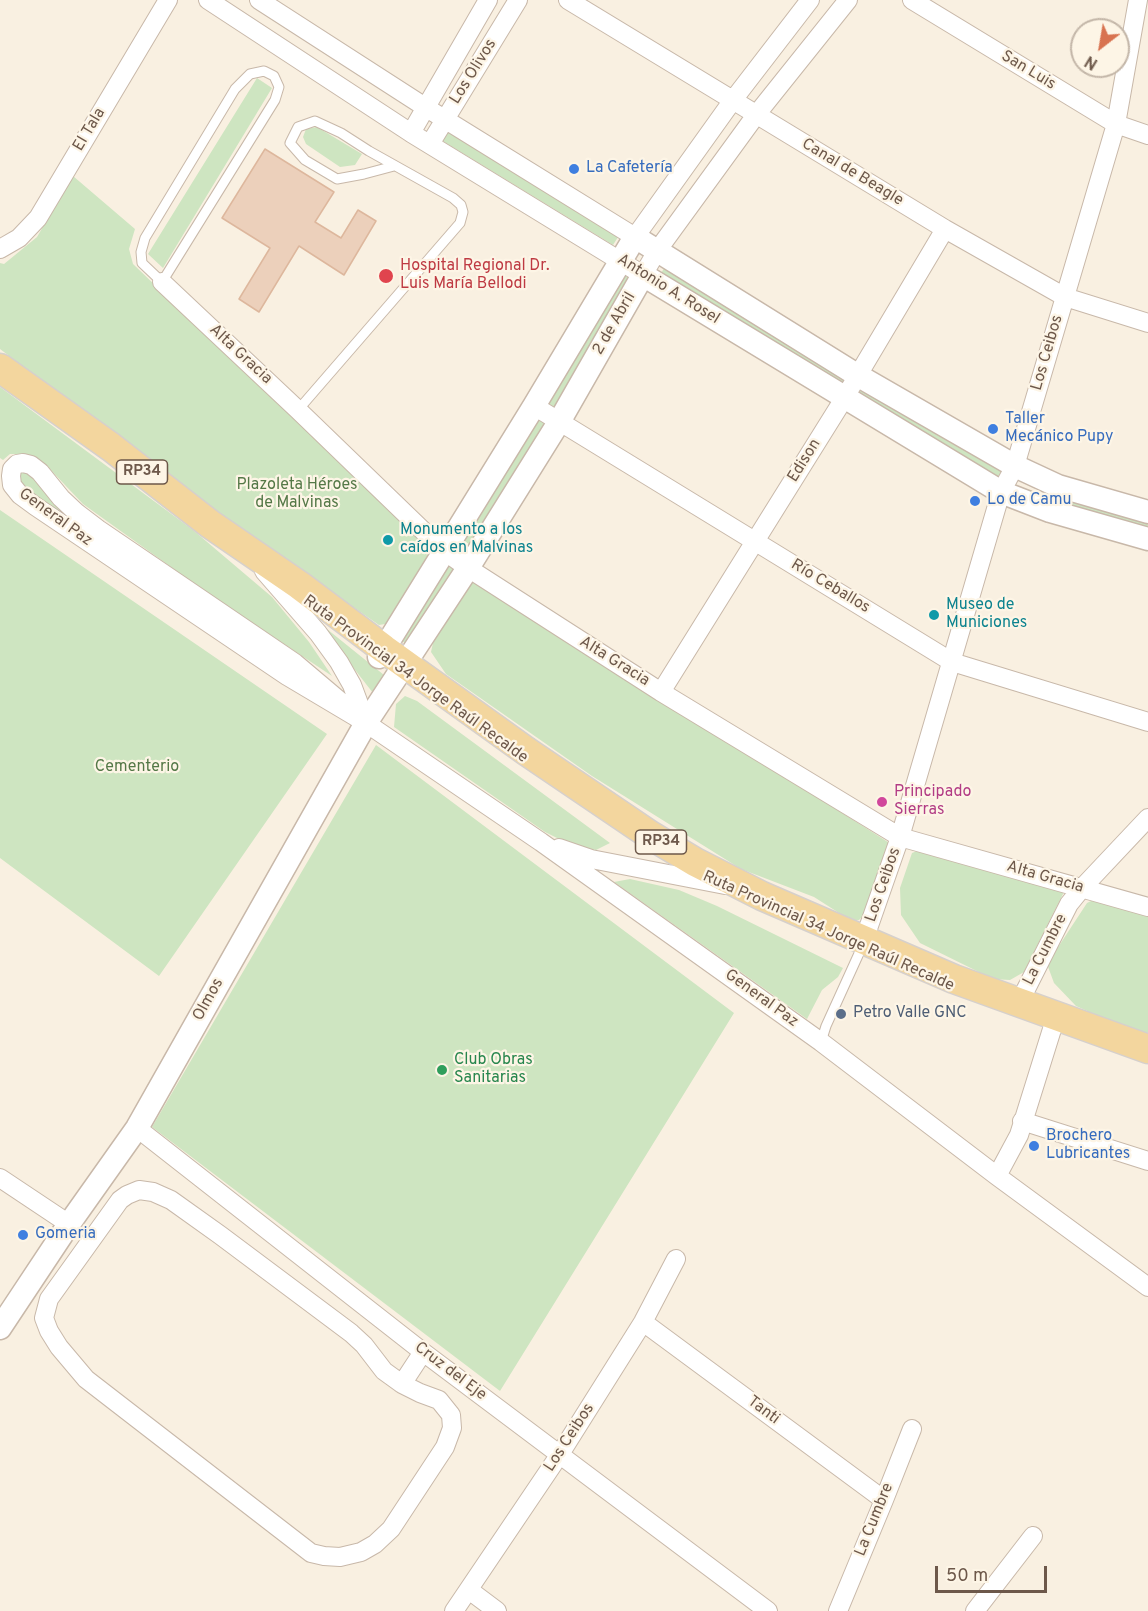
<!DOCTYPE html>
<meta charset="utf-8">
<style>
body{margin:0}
#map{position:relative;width:1148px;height:1611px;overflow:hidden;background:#f9f0e1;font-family:Overpass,sans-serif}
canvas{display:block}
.north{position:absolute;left:1070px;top:18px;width:60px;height:60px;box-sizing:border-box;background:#fdf5e6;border:2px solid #c3b6a8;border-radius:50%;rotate:211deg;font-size:16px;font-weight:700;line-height:24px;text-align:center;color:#6d584a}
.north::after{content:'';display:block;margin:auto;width:21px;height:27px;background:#d87350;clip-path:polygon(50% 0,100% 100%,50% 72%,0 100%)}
.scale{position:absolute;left:935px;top:1566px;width:112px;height:27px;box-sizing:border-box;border:3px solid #6d584a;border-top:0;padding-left:8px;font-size:18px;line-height:21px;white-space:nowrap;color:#6d584a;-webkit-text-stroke:4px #fdf5e6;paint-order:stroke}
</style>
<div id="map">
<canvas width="1148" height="1611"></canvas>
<div class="north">N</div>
<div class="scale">50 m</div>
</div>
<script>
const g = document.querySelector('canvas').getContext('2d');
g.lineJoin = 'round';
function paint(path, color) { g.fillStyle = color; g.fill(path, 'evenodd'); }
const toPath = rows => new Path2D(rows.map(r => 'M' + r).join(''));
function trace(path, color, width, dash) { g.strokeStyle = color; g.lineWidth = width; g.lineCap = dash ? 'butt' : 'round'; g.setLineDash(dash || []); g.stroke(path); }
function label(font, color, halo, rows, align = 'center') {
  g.font = font + ' Overpass,sans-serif'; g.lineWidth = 4.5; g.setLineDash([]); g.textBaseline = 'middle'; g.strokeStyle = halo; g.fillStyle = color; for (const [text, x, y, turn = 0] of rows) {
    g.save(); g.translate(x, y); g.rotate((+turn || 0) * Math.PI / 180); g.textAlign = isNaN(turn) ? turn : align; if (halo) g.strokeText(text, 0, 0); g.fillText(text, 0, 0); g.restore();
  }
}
paint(toPath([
 [257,78,272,88,163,268,148,254],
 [317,127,362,154,355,165,340,167,306,144,303,137,306,129],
 [448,129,620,234,613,245,441,140],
 [73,176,135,229,129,249,133,264,431,550,433,557,391,623,379,625,200,500,0,349,0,263,4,264,37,237],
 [666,265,848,376,843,385,660,275],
 [626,274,635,279,556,411,547,405],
 [863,386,1003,469,997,478,857,396],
 [0,387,193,530,272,597,309,642,332,676,203,590,83,504,47,466,25,454,10,454,3,460,0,458],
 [538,416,549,423,474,547,462,540],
 [28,469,97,534,29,497,15,480,19,473],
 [1049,491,1148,519,1148,531,1046,502],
 [0,510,327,734,159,976,0,858],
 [447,564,459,572,409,646,398,638],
 [473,579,891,844,867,912,859,920,850,920,814,897,741,869,592,776,446,674,431,652,433,643],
 [317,621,384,675,373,693],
 [405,696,417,701,610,843,596,850,571,845,545,832,394,727,396,704],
 [376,745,734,1013,500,1391,152,1127],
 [922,849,1065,890,1024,972,1010,980,993,979,920,943,901,915,900,888,912,853],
 [630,879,679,890,717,906,843,968,838,977,822,990,807,1019,614,882],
 [1097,898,1148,913,1148,1033,1126,1028,1076,1006,1054,983,1047,964,1087,903]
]), '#cee5c1');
const building = toPath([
 [265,149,334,192,315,222,341,238,358,210,376,221,344,275,299,246,259,312,239,299,270,248,222,218,265,149]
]);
paint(building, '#ecd0bb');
trace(building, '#ddb79d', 1.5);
const service = toPath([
 [264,71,274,76,279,87,275,100,162,282,142,263,141,252,145,238,235,89,250,74,264,71],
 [298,410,460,223,463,212,461,205,453,198,369,151,341,133,315,121,298,127,290,143,305,160,337,179,364,174,394,166],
 [821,1042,826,1026,861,949]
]);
const minor = toPath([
 [208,0,411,133,643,275,657,251,756,115,848,0],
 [259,0,425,107,635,237,733,100,810,0],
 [568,0,945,229,1065,297,1148,323],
 [912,0,1116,124,1148,135],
 [411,133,488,0],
 [430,144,518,0],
 [0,249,19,238,38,218,168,0],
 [162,282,298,410,444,551,468,568,661,692,900,837,1148,907],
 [534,406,952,662,1148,722],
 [264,571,318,633,339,662,352,685,365,720],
 [661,692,845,397,945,229],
 [366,723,295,663,98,529,77,513,61,498,40,472,31,465,23,463,17,464,12,469,11,476,12,485,20,495,35,506,287,676,366,723,541,842,821,1042,997,1176,1148,1287],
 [559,848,591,859,725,885],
 [864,940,900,837,1001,492,1015,466,1116,124,1138,0],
 [1019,1003,1069,904,1082,888,1148,818],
 [1022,1121,1148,1161],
 [137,1128,423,1352,768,1611],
 [997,1176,1019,1135,1053,1026],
 [0,1178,69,1224],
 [643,1322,884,1500],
 [402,1384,384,1371,364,1345,351,1333,220,1235,171,1200,153,1192,139,1190,127,1195,120,1200,49,1299,44,1318,49,1331,59,1347,86,1379,311,1553,324,1556,340,1557,361,1552,375,1544,391,1529,445,1447,452,1428,451,1415,439,1400,420,1393,402,1384,423,1352],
 [469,1590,497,1611],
 [454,1611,560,1454,643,1322,676,1259],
 [838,1611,884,1500,912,1429],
 [975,1611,1033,1536]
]);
const tertiary = toPath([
 [379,657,534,406,635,237,857,375,1015,466,1058,486,1148,512],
 [0,1328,69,1224,137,1128,366,723,468,568,559,422,643,275,1001,492,1050,511,1148,539]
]);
const primary = toPath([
 [0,368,111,447,210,524,299,585,384,649,526,751,650,835,695,862,762,896,954,979,1148,1049]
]);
trace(service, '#c8b8a9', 11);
trace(minor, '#c8b8a9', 20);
trace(tertiary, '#c8b8a9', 25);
trace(primary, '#d6d0cc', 31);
trace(service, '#fff', 9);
trace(minor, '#fff', 18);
trace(tertiary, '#fff', 22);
trace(primary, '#f3d69e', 28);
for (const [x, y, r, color] of [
 [574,169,6,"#3f7fe0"],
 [386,276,8,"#e0444e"],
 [993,429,6,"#3f7fe0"],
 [975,501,6,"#3f7fe0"],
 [388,540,6,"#0f9aa8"],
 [934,615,6,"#0f9aa8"],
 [882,802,6,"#d1479c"],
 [841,1014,6,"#5c6f8a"],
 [442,1070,6,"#2e9e5b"],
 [1034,1146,6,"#3f7fe0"],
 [23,1235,6,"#3f7fe0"]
]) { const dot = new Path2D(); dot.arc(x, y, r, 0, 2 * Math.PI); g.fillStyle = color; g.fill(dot); trace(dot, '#fdf5e6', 2); }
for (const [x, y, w] of [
 [142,472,51],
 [661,842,51]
]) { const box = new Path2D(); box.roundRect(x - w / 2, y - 12, w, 24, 4.5); g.fillStyle = '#fdf5e6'; g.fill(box); trace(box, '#6d584a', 1.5); }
label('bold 15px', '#6d584a', null, [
 ["RP34",142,472],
 ["RP34",661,842]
]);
label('16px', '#6d584a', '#fdf5e6', [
 ["San Luis",1028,71,31],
 ["Los Olivos",474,72,-58],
 ["El Tala",90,130,-59],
 ["Canal de Beagle",852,173,31],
 ["Antonio A. Rosel",668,290,32],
 ["2 de Abril",615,324,-60],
 ["Los Ceibos",1048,353,-74],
 ["Alta Gracia",240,355,43],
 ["Edison",805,461,-58],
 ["General Paz",55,518,36],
 ["Río Ceballos",830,587,31],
 ["Alta Gracia",614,662,32],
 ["Ruta Provincial 34 Jorge Raúl Recalde",415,680,36],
 ["Alta Gracia",1045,878,16],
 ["Los Ceibos",884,885,-71],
 ["Ruta Provincial 34 Jorge Raúl Recalde",828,932,24],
 ["La Cumbre",1046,950,-63],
 ["General Paz",761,999,36],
 ["Olmos",209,1000,-61],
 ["Cruz del Eje",450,1372,37],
 ["Tanti",763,1411,37],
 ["Los Ceibos",570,1438,-57],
 ["La Cumbre",875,1520,-68]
]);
label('16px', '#366cbe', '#fdf5e6', [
 ["La Cafetería",586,169],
 ["Taller",1005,420],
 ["Mecánico Pupy",1005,438],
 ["Lo de Camu",987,501],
 ["Brochero",1046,1137],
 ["Lubricantes",1046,1155],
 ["Gomeria",35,1235]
], 'left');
label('16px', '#be3a42', '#fdf5e6', [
 ["Hospital Regional Dr.",400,267],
 ["Luis María Bellodi",400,285]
], 'left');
label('16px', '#547847', '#fdf5e6', [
 ["Plazoleta Héroes",297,486],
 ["de Malvinas",297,504],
 ["Cementerio",137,768]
]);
label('16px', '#0d838f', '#fdf5e6', [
 ["Monumento a los",400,531],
 ["caídos en Malvinas",400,549],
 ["Museo de",946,606],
 ["Municiones",946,624]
], 'left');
label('16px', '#b23c85', '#fdf5e6', [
 ["Principado",894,793],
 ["Sierras",894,811]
], 'left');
label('16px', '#4e5e75', '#fdf5e6', [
 ["Petro Valle GNC",853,1014]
], 'left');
label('16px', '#27864d', '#fdf5e6', [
 ["Club Obras",454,1061],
 ["Sanitarias",454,1079]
], 'left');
</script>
